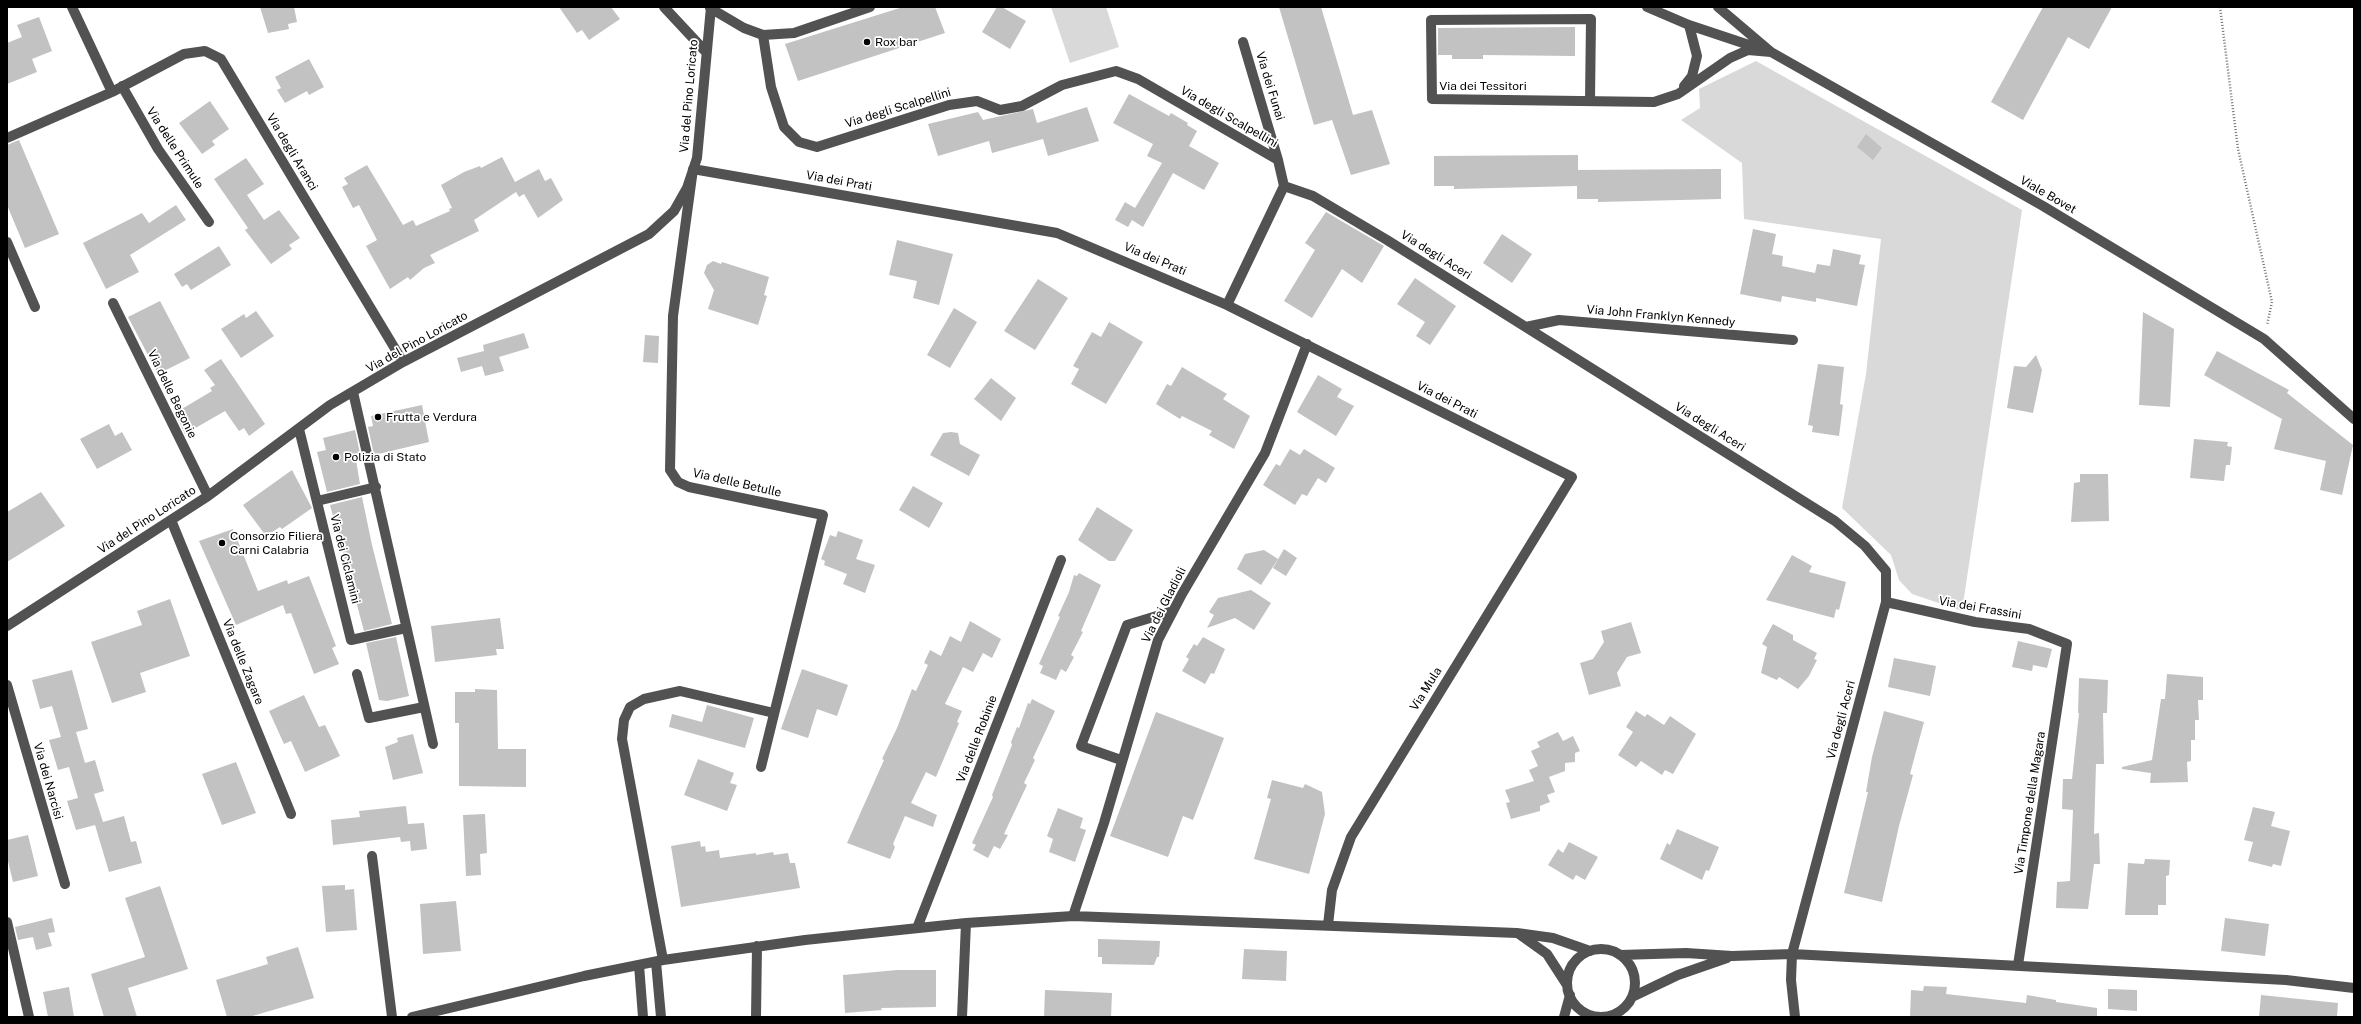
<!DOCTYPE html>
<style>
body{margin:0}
#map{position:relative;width:2361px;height:1024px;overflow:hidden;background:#fff;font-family:"Public Sans",sans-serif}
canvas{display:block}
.frame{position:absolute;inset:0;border:8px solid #000;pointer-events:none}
</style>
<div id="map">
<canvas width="2361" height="1024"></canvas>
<div class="frame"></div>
</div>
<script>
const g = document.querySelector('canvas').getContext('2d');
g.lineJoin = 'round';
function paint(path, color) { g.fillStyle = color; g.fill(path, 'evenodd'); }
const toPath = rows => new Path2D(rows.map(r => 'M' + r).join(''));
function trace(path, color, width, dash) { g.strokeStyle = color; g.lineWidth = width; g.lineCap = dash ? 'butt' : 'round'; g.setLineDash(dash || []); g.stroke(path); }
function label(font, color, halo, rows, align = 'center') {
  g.font = font + ' "Public Sans",sans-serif'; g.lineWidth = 3.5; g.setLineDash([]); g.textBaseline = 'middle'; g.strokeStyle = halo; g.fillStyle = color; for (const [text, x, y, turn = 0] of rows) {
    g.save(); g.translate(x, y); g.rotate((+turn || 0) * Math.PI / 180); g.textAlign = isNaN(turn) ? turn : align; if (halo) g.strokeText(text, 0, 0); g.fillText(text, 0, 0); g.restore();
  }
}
paint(toPath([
 [1051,7,1106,7,1119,47,1070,63],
 [1756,61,2022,210,1962,611,1912,594,1899,580,1891,555,1842,508,1866,374,1881,239,1744,219,1742,163,1681,120,1700,108,1699,89]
]), '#d9d9d9');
paint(toPath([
 [260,7,294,7,297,22,288,24,289,29,268,33],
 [559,7,611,7,620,19,589,40,582,30,577,33],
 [903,7,935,7,945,33,798,81,785,44],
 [997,7,1002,7,1026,21,1010,49,982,32],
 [1279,7,1321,7,1353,115,1372,110,1390,164,1351,175,1332,120,1314,125],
 [2043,7,2112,7,2089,49,2068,37,2023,120,1991,102],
 [39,17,52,51,32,59,37,72,7,84,7,43,22,37,17,25],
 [1575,27,1575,56,1483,55,1483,59,1452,59,1452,55,1438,55,1438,28],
 [309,59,324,87,309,95,307,91,285,103,277,90,281,88,275,77],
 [1129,94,1169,116,1171,113,1188,123,1187,125,1197,131,1189,146,1219,163,1204,190,1173,173,1143,227,1132,220,1128,227,1115,220,1125,202,1135,208,1162,163,1147,156,1153,144,1113,123],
 [210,101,229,129,212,141,215,145,202,154,179,123],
 [1087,107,1099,141,1048,156,1043,139,992,153,989,141,938,156,928,124,978,112,983,120,1033,109,1037,123],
 [1866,134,1882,148,1873,160,1857,147],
 [19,140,59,234,25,248,7,205,7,145],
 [1578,155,1578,170,1721,169,1721,199,1598,202,1598,199,1577,199,1577,186,1454,189,1454,186,1434,186,1434,156],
 [502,157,515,182,539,169,545,181,551,178,563,200,538,218,524,194,519,197,516,192,474,220,479,231,430,255,435,263,424,268,410,280,408,277,390,289,366,246,377,240,359,205,353,208,342,187,348,184,344,178,367,165,403,225,413,220,416,226,450,211,449,209,452,208,441,185,464,172,480,166,481,168],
 [246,158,264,184,247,195,264,220,279,210,300,238,289,245,292,249,271,264,245,230,248,228,214,179],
 [176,205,186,220,130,255,139,272,106,289,83,243,142,213,149,223],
 [1326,212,1384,246,1362,283,1342,269,1312,318,1284,301,1315,250,1305,243],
 [1753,229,1776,234,1772,254,1783,256,1782,266,1815,273,1817,264,1830,266,1833,249,1861,255,1859,264,1865,265,1857,306,1816,298,1816,302,1782,296,1781,302,1740,294],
 [1502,234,1532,254,1512,283,1483,263],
 [897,240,953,254,939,305,913,298,917,281,889,275],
 [219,246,231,265,191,290,187,284,182,287,174,274],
 [713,261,721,264,722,262,769,277,764,295,767,296,758,325,708,309,714,290,704,273,707,265],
 [1415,278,1456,306,1430,345,1416,336,1425,322,1397,304],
 [1038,279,1068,298,1035,350,1004,331],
 [160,301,190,358,158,374,128,317],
 [954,308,977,322,950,368,927,355],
 [256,311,274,336,241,358,221,329,244,314,246,318],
 [2143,312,2174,329,2170,407,2139,405],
 [1109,322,1143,342,1106,404,1071,384,1079,369,1073,366,1092,332,1101,337],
 [524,333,529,348,499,357,504,371,485,376,482,366,461,372,457,358,484,351,483,345],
 [645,335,659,336,658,363,643,362],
 [2217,351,2289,390,2287,393,2353,445,2342,495,2320,490,2326,461,2274,449,2282,419,2204,375],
 [2036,355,2042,370,2033,413,2007,408,2014,366,2026,367],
 [221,359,265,424,249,436,244,428,239,431,225,411,185,434,175,413,212,391,210,388,215,385,204,370],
 [1818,364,1844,367,1840,404,1843,405,1839,436,1812,432,1813,426,1808,425],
 [1182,367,1227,394,1223,399,1250,416,1234,449,1209,435,1212,431,1182,416,1180,419,1156,404,1167,384,1171,386],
 [1318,375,1342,389,1337,397,1354,406,1336,436,1297,412],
 [991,378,1016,398,1001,421,974,399],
 [422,405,429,442,374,455,368,427,373,426,371,416],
 [109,424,115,436,122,432,132,450,97,469,80,439],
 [355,430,361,458,356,460,360,484,327,492,317,452,326,450,323,438],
 [951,432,958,433,960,444,980,455,969,476,930,455,943,433],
 [2194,439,2228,442,2227,446,2232,447,2230,465,2226,465,2224,481,2190,478],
 [1290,449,1300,455,1304,449,1335,468,1326,483,1318,478,1307,496,1302,494,1295,505,1263,485,1276,464,1280,466],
 [292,470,312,508,282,529,280,527,266,536,243,505],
 [2080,474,2108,474,2109,521,2071,522,2074,483,2080,482],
 [913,486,943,503,929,528,899,510],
 [41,492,65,526,7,562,7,512],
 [362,497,372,545,392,624,364,631,330,505],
 [1097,507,1133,530,1115,561,1109,561,1078,540],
 [233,529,258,591,287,580,288,584,309,576,336,646,332,648,339,664,314,674,291,613,286,614,283,605,236,625,199,541],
 [838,531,863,540,856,559,875,565,865,593,843,584,847,574,824,565,825,561,821,559,830,535,836,537],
 [1284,549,1297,558,1286,576,1273,568],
 [1264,550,1278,559,1261,585,1237,569,1245,554],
 [1792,555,1812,566,1809,572,1846,582,1839,610,1836,609,1834,618,1766,600],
 [1079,573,1101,585,1081,631,1083,632,1071,655,1074,657,1066,672,1061,669,1056,680,1040,673,1043,666,1039,664,1060,617,1058,616,1069,592,1074,575,1077,576],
 [1251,590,1271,603,1254,630,1235,618,1207,628,1214,615,1209,612,1218,598],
 [170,599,190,656,140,673,146,692,112,703,91,642,142,625,137,611],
 [500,618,504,649,496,649,497,655,435,662,431,626],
 [970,621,1001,639,992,658,983,653,973,672,963,667,945,704,962,711,957,722,959,723,936,777,926,772,911,803,937,815,933,827,905,816,893,844,895,847,890,859,847,843,884,760,882,759,897,728,912,689,916,691,928,665,924,663,930,650,941,656,950,636,961,642],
 [1631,622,1641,653,1627,657,1617,673,1621,686,1589,695,1580,663,1593,659,1604,642,1601,631],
 [1773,624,1793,635,1793,640,1817,653,1814,659,1817,660,1809,676,1798,689,1779,677,1777,680,1761,673,1767,647,1762,644],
 [396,637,409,696,387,701,379,700,366,643],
 [1203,637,1225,649,1214,674,1211,673,1205,684,1182,671,1189,659,1186,657,1194,644,1197,646],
 [2018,641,2052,649,2047,668,2033,665,2032,671,2012,667],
 [1894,658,1936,666,1930,696,1888,687],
 [802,669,848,685,837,716,817,709,808,738,781,729],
 [72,670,88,729,76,732,85,763,95,760,104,791,94,794,103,822,124,816,131,842,136,841,142,863,109,872,95,825,76,830,67,801,78,798,69,767,58,770,49,740,61,737,52,706,40,709,32,680],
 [2167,674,2203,677,2203,700,2198,700,2199,720,2195,720,2195,740,2191,740,2191,761,2187,762,2188,782,2150,783,2151,773,2122,769,2122,767,2152,760,2161,699,2165,699],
 [2079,678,2108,680,2107,713,2103,713,2104,764,2096,764,2094,834,2099,833,2100,864,2094,864,2088,909,2056,908,2057,882,2070,881,2073,810,2062,809,2063,779,2072,779,2079,713,2078,713],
 [475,689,497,690,498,749,526,749,526,787,459,786,459,723,455,723,455,692,475,692],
 [304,695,319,727,325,725,340,756,305,772,291,741,284,744,269,711],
 [1032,699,1055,711,1033,758,1035,760,1024,783,1027,785,1004,834,1008,835,1000,849,994,846,988,858,973,850,976,845,972,843,993,797,992,795,1012,745,1011,742,1017,727,1019,728,1028,703,1030,704],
 [707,705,754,718,745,748,669,727,672,714,702,722],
 [1636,711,1645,717,1647,714,1664,725,1670,716,1696,734,1673,774,1665,770,1662,775,1641,761,1636,767,1618,755,1633,732,1626,727],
 [1884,711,1924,722,1910,774,1913,775,1899,826,1882,902,1844,893,1868,792,1866,792,1872,757],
 [1156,712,1224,738,1193,820,1183,816,1168,857,1110,836],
 [1558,732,1563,741,1573,736,1580,751,1575,753,1575,762,1565,763,1565,771,1549,777,1555,792,1547,795,1550,802,1540,806,1540,811,1511,819,1506,803,1510,802,1505,790,1534,781,1529,770,1538,766,1531,751,1540,747,1537,742],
 [413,734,423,773,393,780,385,747,398,742,397,738],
 [698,759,734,773,730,783,737,785,727,811,684,795],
 [236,762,256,813,222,825,202,774],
 [1272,780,1303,788,1305,784,1322,792,1325,814,1309,874,1254,859,1271,799,1267,798],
 [406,806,408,824,424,823,427,849,411,851,410,841,401,842,400,837,333,845,331,820,360,817,359,811],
 [2253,807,2275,812,2271,826,2290,831,2281,866,2273,864,2272,867,2248,861,2253,842,2244,840],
 [1058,808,1083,818,1080,828,1086,830,1075,862,1049,852,1053,839,1047,836],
 [485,814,487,853,480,854,481,875,466,876,463,815],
 [1677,829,1719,847,1709,871,1706,870,1702,880,1660,859,1667,843,1670,845],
 [28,835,38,876,13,882,7,857,7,840],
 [700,841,701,847,705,846,706,852,719,850,720,858,756,853,756,855,773,852,774,855,788,853,790,863,795,863,800,888,681,907,671,846],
 [1569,842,1598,857,1585,880,1576,875,1573,880,1548,865,1558,849,1563,853],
 [2145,859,2170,860,2169,875,2166,876,2166,905,2158,905,2158,915,2125,915,2128,863,2144,864],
 [345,885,345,890,354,889,357,930,326,932,322,886],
 [160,886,188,969,128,988,137,1017,104,1017,91,974,145,957,125,898],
 [456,901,461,951,423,954,420,904],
 [52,918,55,932,48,933,52,946,36,950,33,937,18,940,15,927],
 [2225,918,2269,924,2265,956,2221,951],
 [1098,939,1160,941,1159,957,1157,957,1154,965,1102,964,1102,957,1098,957],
 [298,947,314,998,249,1017,227,1017,216,980,268,964,266,957],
 [1244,949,1287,951,1286,981,1242,979],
 [897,970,936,970,936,1007,881,1008,882,1010,845,1013,843,975],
 [1924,986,1947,987,1946,994,2026,1003,2027,995,2056,1000,2056,1002,2097,1008,2097,1017,1910,1017,1911,990,1923,991],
 [69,987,74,1017,48,1017,43,992],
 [2108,989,2137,990,2137,1011,2108,1009],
 [1045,990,1112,993,1111,1017,1044,1017],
 [2261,995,2338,1003,2337,1017,2259,1017]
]), '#c2c2c2');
trace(toPath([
 [2220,7,2238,149,2272,302,2267,325]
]), '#747474', 2.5, [1, 2]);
trace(toPath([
 [72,7,112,92],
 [664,7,705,51],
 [1647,7,1689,25,1758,48],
 [1718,7,1771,52,2043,206,2264,339,2354,419],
 [710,8,744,28,763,35,794,33,870,7],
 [763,35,771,87,784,127,799,142,817,147,949,105,977,101,1000,110,1022,106,1062,85,1116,71,1138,79,1278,160,1284,186],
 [1243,42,1278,160],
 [122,86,158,149,209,222],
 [1684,86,1692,76,1697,56,1689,25],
 [1590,100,1591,19,1431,20,1432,99,1654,102,1678,94,1730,58,1748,50,1771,52],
 [7,138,112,92,184,54,205,51,221,59,403,362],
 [7,242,35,307],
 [113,303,208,496],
 [1227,305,1284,186,1313,196,1387,240,1835,521,1865,546,1886,571,1886,602,1792,954,1791,980,1795,1017],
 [1526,327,1559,320,1793,340],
 [353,392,433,744],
 [299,429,351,640,406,628],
 [317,501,376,487],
 [171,520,291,814],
 [1886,602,1975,622,2029,629,2067,644,2018,965],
 [7,626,208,496,330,405,403,362,649,234,674,211,687,188,697,158,711,7],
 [357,674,369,718,424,707],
 [7,685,65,884],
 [1121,760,1081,746,1127,625,1173,611],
 [761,767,823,515,689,487,678,482,670,470,673,316,693,169,1057,233,1227,305,1572,477,1351,837,1332,890,1328,925],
 [372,856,392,1017],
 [1073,916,1104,823,1158,640,1182,594,1265,453,1307,344],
 [7,922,29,1017],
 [917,928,1061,560],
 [1519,934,1547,954,1567,985],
 '1567 983a34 34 0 1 1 68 0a34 34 0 1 1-68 0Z',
 [1620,955,1686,953,1732,956,1792,954,2286,980,2354,988],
 [663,960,622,739,624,720,630,707,644,699,680,691,774,713],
 [656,962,661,1017],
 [639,965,643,1017],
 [1632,997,1678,975,1727,958],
 [412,1017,584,976,663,960,805,940,966,923,1073,916,1517,933,1553,938,1590,951],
 [756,1017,757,946],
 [962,1017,966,923],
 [1564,1017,1570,995]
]), '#525252', 10);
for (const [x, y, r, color] of [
 [867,42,4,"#000"],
 [378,417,4,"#000"],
 [336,457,4,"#000"],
 [222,543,4,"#000"]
]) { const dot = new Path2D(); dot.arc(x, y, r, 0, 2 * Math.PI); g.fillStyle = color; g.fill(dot); trace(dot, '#fff', 1.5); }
label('12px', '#000', '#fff', [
 ["Rox bar",875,42],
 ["Frutta e Verdura",386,417],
 ["Polizia di Stato",344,457],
 ["Consorzio Filiera",230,536],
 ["Carni Calabria",230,550]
], 'left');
label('12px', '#000', '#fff', [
 ["Via dei Funai",1270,86,73],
 ["Via dei Tessitori",1483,86],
 ["Via del Pino Loricato",689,96,-85],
 ["Via degli Scalpellini",898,108,-17],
 ["Via degli Scalpellini",1229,117,30],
 ["Via delle Primule",175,148,57],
 ["Via degli Aranci",292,152,59],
 ["Via dei Prati",839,181,10],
 ["Viale Bovet",2048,195,30],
 ["Via degli Aceri",1436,255,32],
 ["Via dei Prati",1155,259,23],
 ["Via John Franklyn Kennedy",1661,316,5],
 ["Via del Pino Loricato",417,342,-29],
 ["Via delle Begonie",172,394,64],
 ["Via dei Prati",1447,400,27],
 ["Via degli Aceri",1710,427,32],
 ["Via delle Betulle",737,483,13],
 ["Via del Pino Loricato",147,520,-33],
 ["Via dei Ciclamini",345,559,76],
 ["Via dei Gladioli",1164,605,-63],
 ["Via dei Frassini",1980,608,10],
 ["Via delle Zagare",243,662,68],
 ["Via Mula",1426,689,-58],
 ["Via degli Aceri",1841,720,-75],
 ["Via delle Robinie",977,739,-69],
 ["Via dei Narcisi",48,781,74],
 ["Via Timpone della Magara",2030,803,-81]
]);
</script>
